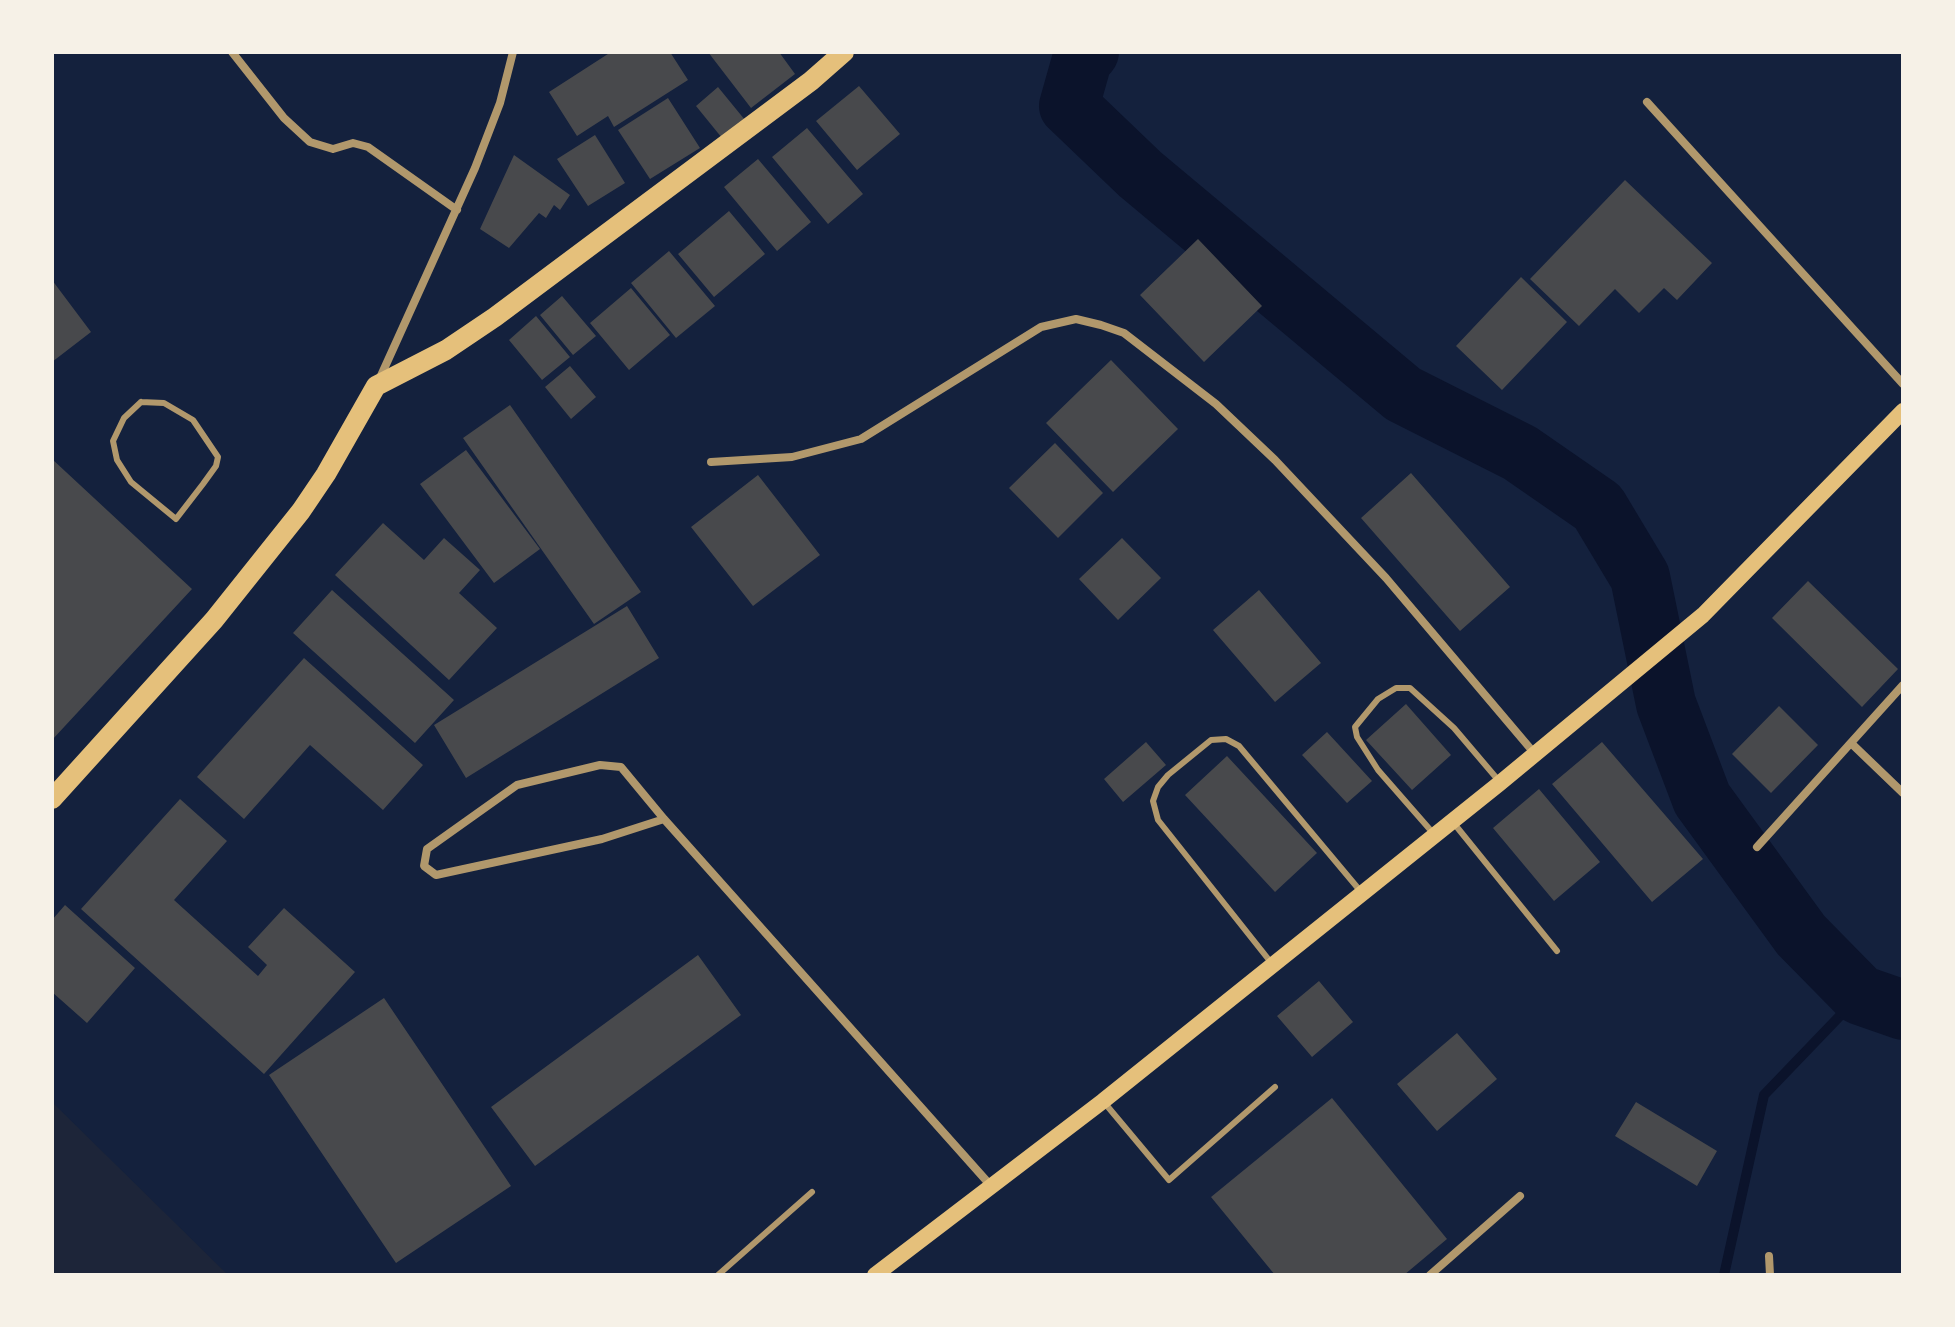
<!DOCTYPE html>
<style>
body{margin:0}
#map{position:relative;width:1955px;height:1327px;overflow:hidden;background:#14213d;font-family:Jost,sans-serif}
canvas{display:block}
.frame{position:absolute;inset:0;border:54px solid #f6f1e7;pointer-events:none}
</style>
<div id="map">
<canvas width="1955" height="1327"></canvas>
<div class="frame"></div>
</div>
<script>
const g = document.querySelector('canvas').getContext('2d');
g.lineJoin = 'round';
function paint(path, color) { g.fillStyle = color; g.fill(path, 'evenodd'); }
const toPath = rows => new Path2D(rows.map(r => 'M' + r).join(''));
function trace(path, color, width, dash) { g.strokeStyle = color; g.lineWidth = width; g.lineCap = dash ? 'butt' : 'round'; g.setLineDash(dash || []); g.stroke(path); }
paint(toPath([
 [52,1102,228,1275,52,1275]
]), '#1d2539');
trace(toPath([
 [1724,1275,1764,1095,1860,995]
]), '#0b132b', 10);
trace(toPath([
 [1089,52,1082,60,1069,106,1140,174,1403,394,1520,453,1598,507,1640,577,1666,704,1702,799,1801,935,1860,995,1903,1010]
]), '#0b132b', 60);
paint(toPath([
 [611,52,670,52,688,80,614,127,608,116,577,136,549,92],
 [708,52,779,52,795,74,751,108],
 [859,86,900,134,857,170,816,121],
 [718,87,745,120,722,138,696,106],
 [668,98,700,148,650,179,618,130],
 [807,128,863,194,828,224,772,157],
 [595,135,625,183,588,206,557,159],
 [514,155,570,195,560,210,554,205,546,218,539,213,509,248,480,229],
 [758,159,811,222,777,251,724,187],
 [1625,180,1712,263,1677,300,1664,288,1639,313,1615,289,1579,326,1530,279],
 [729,211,765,254,714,297,678,254],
 [1198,239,1262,306,1204,362,1140,295],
 [669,251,715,306,676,338,631,283],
 [1521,277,1567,322,1502,390,1456,346],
 [52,280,91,332,52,362],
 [631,288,670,335,629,370,590,323],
 [562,296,596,336,573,355,540,315],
 [536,316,570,357,542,380,509,340],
 [1111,360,1178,429,1113,492,1046,423],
 [570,366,596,397,571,419,545,387],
 [510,405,641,592,594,624,463,438],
 [1055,443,1103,493,1058,538,1009,488],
 [466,450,540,549,494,583,420,484],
 [52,459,192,589,52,740],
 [1411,473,1510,587,1460,631,1361,518],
 [758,475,820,555,753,606,691,527],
 [383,523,424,560,444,538,480,570,459,593,497,628,449,680,335,575],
 [1122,538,1161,578,1118,620,1079,579],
 [1808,581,1898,669,1862,707,1772,618],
 [332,590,454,700,415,743,293,633],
 [1259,590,1321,663,1275,702,1213,630],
 [627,606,659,658,466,778,434,725],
 [304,658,423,765,383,810,310,745,244,819,197,777],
 [1406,704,1451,755,1412,790,1366,740],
 [1779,706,1818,745,1771,793,1732,754],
 [1327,732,1372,781,1347,803,1302,755],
 [1146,742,1166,765,1123,802,1104,779],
 [1602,742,1703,859,1652,902,1552,784],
 [1227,756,1317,853,1275,892,1185,795],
 [1539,789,1600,862,1554,901,1493,828],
 [180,799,227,841,174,900,258,976,267,965,248,947,284,908,355,972,264,1074,81,909],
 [65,905,135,968,87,1023,52,992,52,920],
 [698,955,741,1015,535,1166,491,1107],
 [1319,981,1353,1022,1312,1057,1277,1016],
 [384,998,511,1186,396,1263,269,1075],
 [1457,1033,1497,1079,1437,1131,1397,1084],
 [1332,1098,1447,1239,1404,1275,1275,1275,1211,1197],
 [1636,1102,1717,1151,1697,1186,1615,1136]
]), '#48494c');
trace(toPath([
 [141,402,164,403,193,420,218,457,216,466,203,484,176,519,131,482,117,460,113,441,124,418,141,402],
 [1452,821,1557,951],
 [1433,833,1378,770,1357,737,1355,727,1378,699,1396,688,1410,688,1454,728,1499,781],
 [1273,965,1158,820,1153,801,1158,787,1168,775,1211,740,1226,739,1239,746,1362,893],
 [1103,1101,1169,1180,1275,1087],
 [718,1275,812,1192]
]), '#b1986c', 6);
trace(toPath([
 [232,52,284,118,310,142,333,149,353,143,368,147,457,210],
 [1647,102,1903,384],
 [379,380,475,168,500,103,513,52],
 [711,462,792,457,861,439,1041,327,1076,319,1101,325,1124,333,1216,404,1275,460,1386,578,1535,754],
 [1852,744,1903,793],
 [664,819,602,839,436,875,424,866,427,849,517,785,600,765,621,767,664,819,992,1187],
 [1757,847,1903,685],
 [1769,1256,1770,1275],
 [1430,1275,1520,1196]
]), '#b1986c', 8);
trace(toPath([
 [875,1275,1103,1101,1500,783,1703,615,1903,411]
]), '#e5c07b', 16);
trace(toPath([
 [52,799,214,620,301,511,326,474,376,386,446,350,495,317,811,81,844,52]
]), '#e5c07b', 20);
</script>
